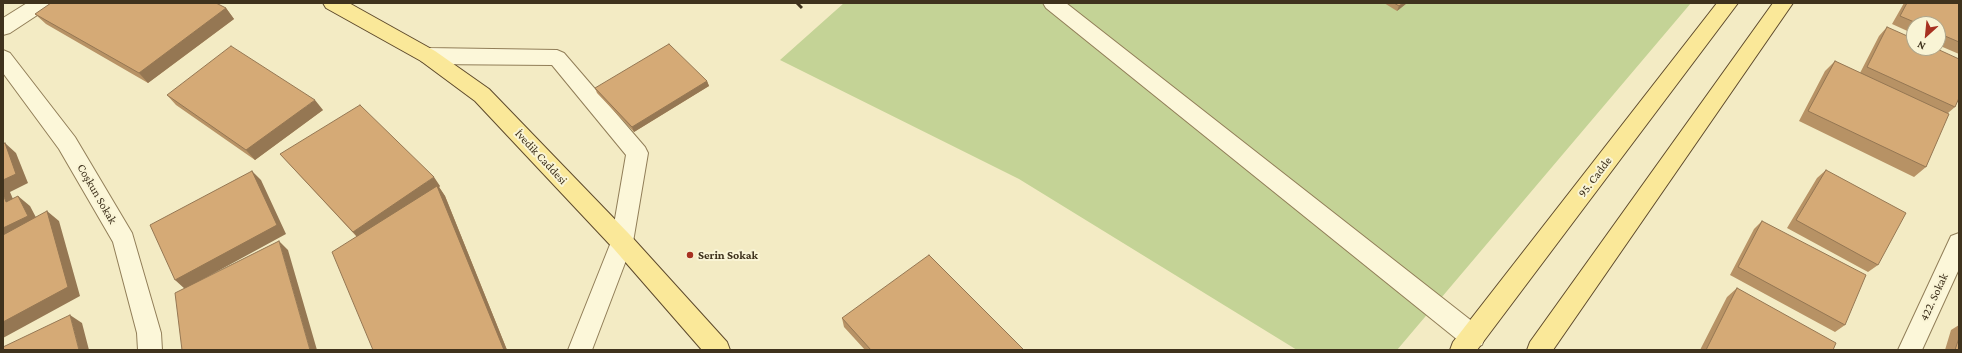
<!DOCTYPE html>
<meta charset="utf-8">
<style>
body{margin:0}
#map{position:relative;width:1962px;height:353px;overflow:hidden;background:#f3ebc4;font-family:"Crimson Pro",serif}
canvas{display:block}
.frame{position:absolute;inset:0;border:4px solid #3f321d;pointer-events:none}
.north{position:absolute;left:1906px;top:16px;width:40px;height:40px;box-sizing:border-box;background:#f9f4d5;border:1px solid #afa68b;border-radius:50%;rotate:207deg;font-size:11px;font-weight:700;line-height:16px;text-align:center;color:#3f321d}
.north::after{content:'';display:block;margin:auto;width:14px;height:18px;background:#a73121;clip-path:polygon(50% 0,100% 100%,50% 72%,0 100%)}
</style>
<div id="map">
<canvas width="1962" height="353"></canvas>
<div class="frame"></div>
<div class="north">N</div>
</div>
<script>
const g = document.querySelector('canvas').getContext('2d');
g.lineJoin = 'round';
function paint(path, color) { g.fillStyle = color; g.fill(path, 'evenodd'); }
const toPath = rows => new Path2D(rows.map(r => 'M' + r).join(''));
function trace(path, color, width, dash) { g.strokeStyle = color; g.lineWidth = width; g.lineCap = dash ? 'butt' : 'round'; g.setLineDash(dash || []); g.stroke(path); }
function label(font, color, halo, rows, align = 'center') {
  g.font = font + ' "Crimson Pro",serif'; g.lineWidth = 4; g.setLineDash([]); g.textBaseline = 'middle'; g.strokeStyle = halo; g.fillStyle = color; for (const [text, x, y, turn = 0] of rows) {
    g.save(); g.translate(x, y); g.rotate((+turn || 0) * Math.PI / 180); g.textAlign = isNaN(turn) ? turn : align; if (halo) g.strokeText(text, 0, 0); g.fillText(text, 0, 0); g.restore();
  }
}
paint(toPath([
 [844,3,1691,3,1397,350,1297,350,1019,179,780,60]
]), '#c4d396');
const minor = toPath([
 [27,3,51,3,48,8,10,33,3,35,3,18,27,3],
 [1043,3,1066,3,1482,329,1485,337,1482,345,1473,348,1464,345,1046,8,1043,3],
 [428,48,557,50,564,53,645,147,648,153,633,242,592,350,568,350,611,242,626,155,552,65,428,64,421,61,418,56,421,51,428,48],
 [3,50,10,53,75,137,132,233,161,333,162,350,138,350,137,333,113,242,59,149,3,73,3,50],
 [1959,233,1959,269,1922,350,1898,350,1951,236,1959,233]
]);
const major = toPath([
 [323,3,349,3,435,51,489,89,630,235,727,342,730,350,702,350,614,249,475,101,421,61,326,8,323,3],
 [1717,3,1738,3,1477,350,1450,350,1453,342,1717,3],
 [1773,3,1793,3,1553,350,1527,350,1530,342,1773,3]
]);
trace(minor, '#917e58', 2);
trace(major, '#5e4a2c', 2);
paint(minor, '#fcf7d9');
paint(major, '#fae899');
trace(toPath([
 [797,3,806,12]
]), '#3f321d', 3, [7, 7]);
paint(toPath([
 [1384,3,1407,3,1397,11],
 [1904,3,1959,3,1959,54,1938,45,1938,24,1914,24,1914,34,1892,24],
 [226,8,234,19,148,83,46,24,35,14],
 [1887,27,1955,107,1948,113,1926,167,1914,177,1799,121,1825,71,1835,61,1860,73,1879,36],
 [707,81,709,86,634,132,597,93,595,88],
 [167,95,323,110,255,160,176,105],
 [280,154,440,186,439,187,445,196,507,350,373,350,356,236],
 [1826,170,1878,265,1868,272,1787,228,1817,178],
 [1762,221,1845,325,1835,332,1730,275,1754,229],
 [1737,288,1833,350,1700,350,1727,297],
 [842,318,1024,350,865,350,844,327],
 [1959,325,1959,350,1945,350,1951,330]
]), '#b79265');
paint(toPath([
 [1403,3,1407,3,1397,11,1399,6],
 [226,8,234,19,148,83,139,73],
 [707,81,709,86,634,132,632,127],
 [315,100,323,110,255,160,246,150],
 [5,143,16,153,28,183,10,192,18,211,6,202,3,194],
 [252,171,261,180,286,234,185,289,175,280],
 [434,177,440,186,439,187,445,196,507,350,504,350,361,241,353,232],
 [18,196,30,206,40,225,3,244,3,228],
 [47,211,59,221,80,296,3,338,3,322],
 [279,241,288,250,317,350,310,350],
 [70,315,82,323,89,350,79,350]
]), '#957753');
const building = toPath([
 [51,3,216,3,226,8,139,73,35,14,51,3],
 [1394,3,1403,3,1399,6,1394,3],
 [1907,3,1959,3,1959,42,1938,33,1938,24,1919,24,1900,16,1907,3],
 [1887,27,1914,39,1914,48,1935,48,1959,59,1959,98,1955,107,1867,67,1887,27],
 [669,44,707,81,632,127,595,88,669,44],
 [231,46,315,100,246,150,167,95,231,46],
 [1835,61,1949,114,1926,167,1808,111,1835,61],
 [360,105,434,177,353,232,280,154,360,105],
 [5,143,16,174,3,180,3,144,5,143],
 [1826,170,1906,213,1878,265,1796,220,1826,170],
 [252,171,277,225,175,280,150,225,252,171],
 [437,186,504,350,373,350,332,252,437,186],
 [3,194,6,202,18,196,28,216,3,228,3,194],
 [47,211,68,287,3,322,3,235,47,211],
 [1762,221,1866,275,1845,325,1738,267,1762,221],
 [279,241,310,350,182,350,175,293,279,241],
 [929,255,1024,350,871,350,842,318,929,255],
 [1737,288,1836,343,1833,350,1706,350,1737,288],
 [70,315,79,350,3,350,3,347,70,315],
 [1959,338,1959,350,1955,350,1959,338]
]);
paint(building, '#d5aa76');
trace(building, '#957753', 1);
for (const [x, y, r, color] of [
 [690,255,4,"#a73121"]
]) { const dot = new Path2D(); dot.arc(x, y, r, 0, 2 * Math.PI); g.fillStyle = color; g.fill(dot); trace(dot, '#f9f4d5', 1.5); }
label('12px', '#3f321d', '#f9f4d5', [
 ["İvedik Caddesi",541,157,47],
 ["95. Cadde",1595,177,-53],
 ["Coşkun Sokak",97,194,60],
 ["422. Sokak",1934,297,-65]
]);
label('bold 12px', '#3f321d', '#f9f4d5', [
 ["Serin Sokak",698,255]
], 'left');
</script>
